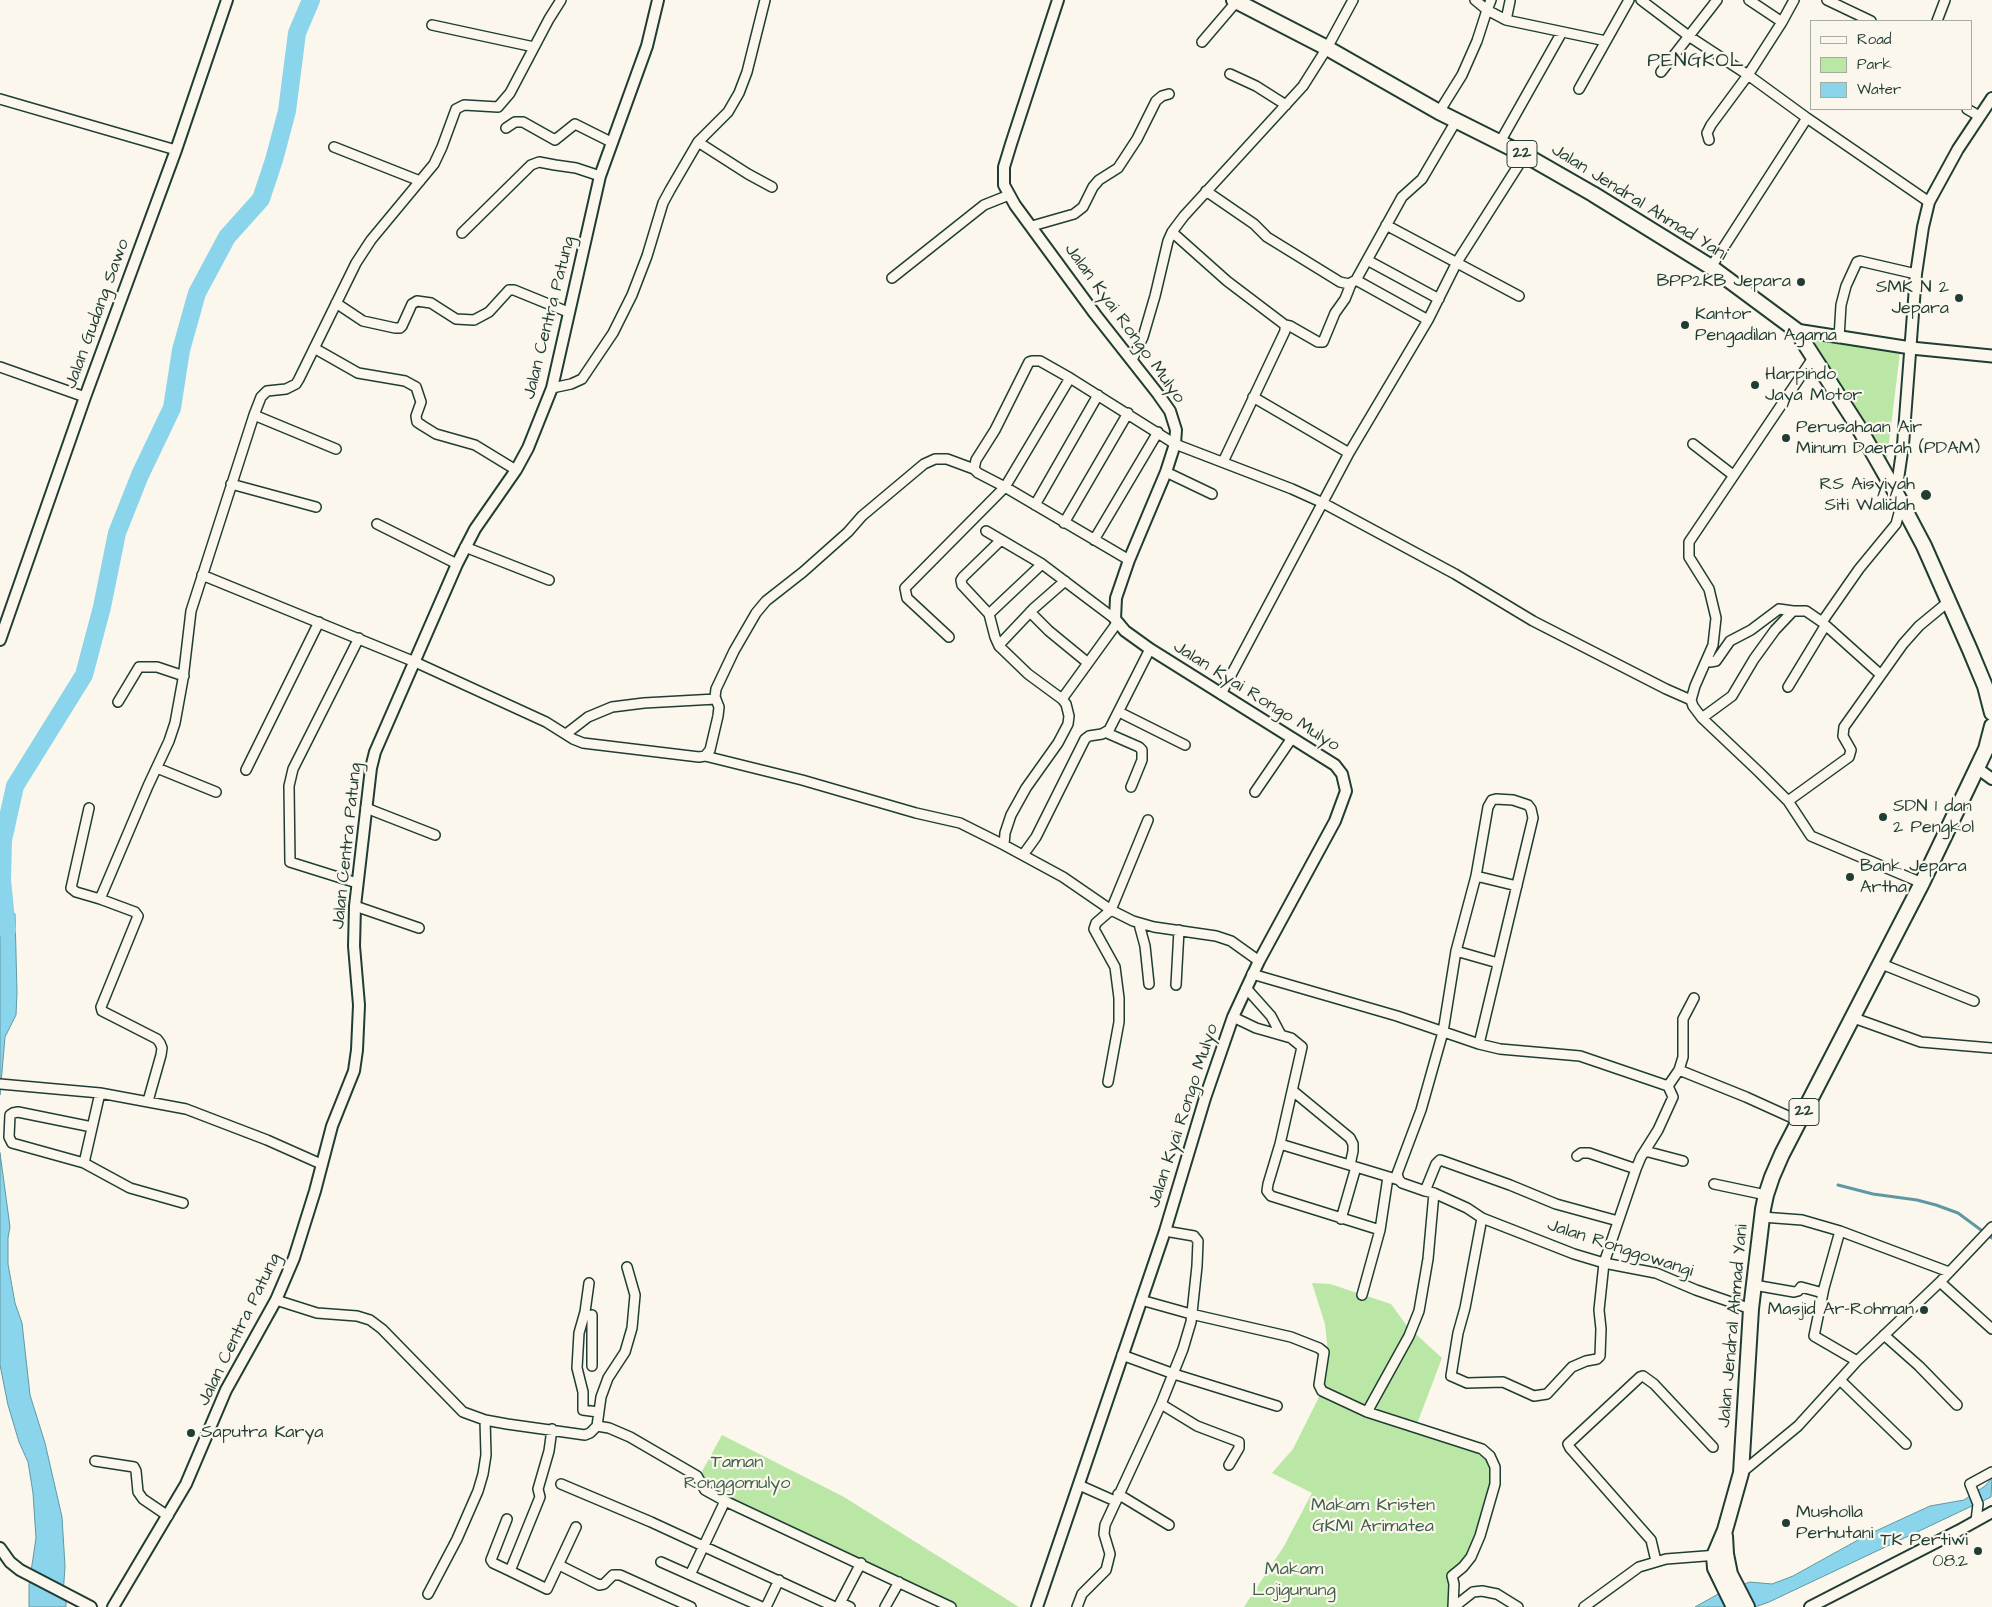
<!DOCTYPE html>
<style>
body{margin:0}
#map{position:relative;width:1992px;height:1607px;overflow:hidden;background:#fbf7ec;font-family:"Architects Daughter",sans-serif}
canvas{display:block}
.legend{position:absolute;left:1810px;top:20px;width:162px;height:90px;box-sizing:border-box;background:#fbf7ec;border:1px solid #a3ada2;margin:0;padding:6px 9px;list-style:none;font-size:15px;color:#1f3d34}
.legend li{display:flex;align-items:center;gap:10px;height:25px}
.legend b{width:25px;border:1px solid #a3ada2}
</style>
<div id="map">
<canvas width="1992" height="1607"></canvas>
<ul class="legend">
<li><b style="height:6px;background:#fbf7ec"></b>Road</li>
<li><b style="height:14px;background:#bae7a5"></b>Park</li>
<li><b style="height:14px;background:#8bd5ec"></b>Water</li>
</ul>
</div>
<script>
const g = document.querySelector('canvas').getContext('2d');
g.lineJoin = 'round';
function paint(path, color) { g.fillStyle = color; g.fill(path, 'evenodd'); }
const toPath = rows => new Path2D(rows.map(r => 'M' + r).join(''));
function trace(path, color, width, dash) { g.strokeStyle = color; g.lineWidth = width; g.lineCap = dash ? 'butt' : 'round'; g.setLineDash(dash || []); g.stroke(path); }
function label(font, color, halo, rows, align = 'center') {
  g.font = font + ' "Architects Daughter",sans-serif'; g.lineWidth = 4.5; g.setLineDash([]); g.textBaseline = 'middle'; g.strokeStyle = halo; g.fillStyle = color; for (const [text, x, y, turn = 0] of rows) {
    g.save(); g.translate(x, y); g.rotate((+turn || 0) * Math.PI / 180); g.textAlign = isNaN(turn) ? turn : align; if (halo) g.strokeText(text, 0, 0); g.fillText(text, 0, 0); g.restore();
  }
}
paint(toPath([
 [1813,340,1900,352,1887,459],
 [1312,1283,1330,1284,1391,1304,1407,1326,1442,1358,1415,1429,1481,1451,1496,1472,1470,1556,1450,1576,1450,1607,1244,1607,1284,1546,1312,1493,1272,1473,1293,1449,1324,1387,1328,1353,1325,1324],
 [722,1435,844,1497,1019,1607,956,1607,708,1489,700,1475]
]), '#bae7a5');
const water = toPath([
 [5,905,15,914,17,993,16,1015,5,1037,0,1095,0,910,5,905],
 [0,1153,10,1227,8,1238,8,1264,15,1303,22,1323,30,1395,45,1443,62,1517,65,1566,63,1596,66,1602,66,1607,29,1607,29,1585,36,1538,33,1493,28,1462,19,1442,8,1405,0,1365,0,1153],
 [1992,1478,1991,1497,1769,1602,1755,1607,1695,1607,1720,1593,1750,1582,1772,1584,1793,1576,1867,1535,1930,1506,1964,1500,1985,1486,1992,1478]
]);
paint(water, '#8bd5ec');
trace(water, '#6098a2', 1);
trace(toPath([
 [1838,1185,1873,1194,1917,1200,1936,1205,1958,1213,1992,1238]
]), '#6098a2', 3);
trace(toPath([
 [7,930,2,880,3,840,15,786,84,675,102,607,117,533,140,475,172,408,181,350,197,293,227,237,261,199,274,160,287,111,297,33,311,0]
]), '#8bd5ec', 18);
const minor = toPath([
 [1491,0,1487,10,1506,20,1606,41,1629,0],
 [1641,0,1690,37,1748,75,1807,118,1929,202],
 [1749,0,1782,22],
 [1827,0,1871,21],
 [1506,20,1510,1],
 [1937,21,1945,0],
 [432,25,534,47],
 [1202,42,1237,1],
 [1661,72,1717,0],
 [1230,74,1256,86,1286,105],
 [1579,89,1606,41],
 [0,99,176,150],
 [1967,109,1979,116],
 [1439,112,1462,75,1477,41,1487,10,1475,0],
 [506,128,515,122,523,122,555,140,575,124,611,142],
 [1709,140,1707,133,1711,125,1748,75,1782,22,1794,0],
 [698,142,748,174,772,187],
 [1500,142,1562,32],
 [334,147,420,181],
 [1206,191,1254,224,1267,237,1340,282,1349,284,1356,280,1402,197,1422,179,1456,121],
 [1386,225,1519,296],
 [1032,226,1074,214,1083,207,1093,187,1099,180,1118,168,1137,139,1156,101,1162,96,1169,94],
 [1172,232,1227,281,1285,325,1285,331,1223,462],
 [462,233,531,165,539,162,555,165,576,168,600,176],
 [1367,260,1439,299],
 [1711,267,1807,118],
 [892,278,984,205,1009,195],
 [1356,280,1428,320],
 [336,303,363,321,395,328,400,328,402,326,412,304,417,301,431,303,456,319,474,320,489,312,509,290,514,290,568,312],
 [1285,325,1290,326,1318,342,1323,342,1335,313,1345,299,1351,284],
 [1839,338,1841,305,1846,286,1857,262,1860,261,1916,274],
 [314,348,358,373,405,381,416,387,421,402,416,416,417,422,423,426,436,434,475,445,516,470],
 [1813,358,1689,542,1689,557,1709,589,1716,618,1713,645,1695,686,1691,700,1693,706,1702,718,1759,772,1788,801,1811,836,1922,883],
 [1132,360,1143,337,1155,296,1168,241,1172,232,1184,216,1303,86,1327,48,1353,0],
 [0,367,85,397],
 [552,388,571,384,582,379,613,333,632,295,647,256,663,203,670,190,698,142,728,112,739,93,747,72,765,0],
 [1253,397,1349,453],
 [254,415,336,449],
 [1693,444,1733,475],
 [1166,472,1212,494],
 [231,484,316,507],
 [1035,505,1098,395],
 [1064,523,1128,413],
 [377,524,457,564],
 [986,531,1042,564,1115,619],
 [1094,540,1158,432],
 [1000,541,963,577,961,580,962,585,989,614,995,637,999,646,1028,674,1062,699,1066,704,1069,716,1068,724,1058,743,1026,788,1011,815,1005,833,1004,845,1063,877,1111,910,1133,921,1154,927,1216,936,1231,941,1259,961],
 [465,547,549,580],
 [1129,560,1005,487,978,473,974,469,976,460,995,430,1029,362,1032,361,1040,361,1070,378,1175,444,1292,489,1323,503,1455,574,1533,621,1666,689,1691,700],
 [202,575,415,662,546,722,573,739,583,743,699,757,705,756,710,750,718,716,719,707,715,697,716,689,734,651,756,613,766,601,803,572,848,532,862,516,924,464,935,459,947,459,974,469],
 [1030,612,1049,631,1088,663],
 [989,614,1042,564],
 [1822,622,1859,569,1896,524,1899,513,1898,503],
 [949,637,907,598,905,588,1005,487,1070,378],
 [999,645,1033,609,1065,581],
 [1707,660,1710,662,1716,661,1730,641,1751,630,1779,609,1793,611],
 [1788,687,1825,626],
 [1221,694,1349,453,1428,320,1457,262,1525,155],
 [1062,699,1117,623],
 [118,702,139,667,157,667,184,676],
 [1119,712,1185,745],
 [1702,718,1732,696,1754,659,1775,630,1793,611,1806,611,1822,622,1881,675],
 [1107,733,1139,747,1142,750,1142,760,1131,787],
 [566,734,588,717,612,707,644,703,716,699],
 [705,756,802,780,916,813,960,823,1004,845],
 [157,768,216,792],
 [246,770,319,622],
 [1255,792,1292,738],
 [1788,801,1849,757,1851,750,1843,736,1844,727,1903,644,1919,626,1948,602],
 [89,808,71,888,76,892,100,899],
 [366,808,435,835],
 [1023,855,1036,837,1085,739,1089,736,1102,734,1109,730,1150,649],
 [1476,876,1517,886],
 [357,883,290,862,289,786,293,769,359,638],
 [355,906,419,928],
 [1139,924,1145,946,1149,984],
 [1456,951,1498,963],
 [1879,963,1974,1001],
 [1252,974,1397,1016,1479,1044,1500,1049,1580,1056,1668,1086,1673,1097,1658,1130,1641,1157,1636,1169,1604,1263,1599,1310,1601,1329,1600,1356,1597,1359,1586,1361,1572,1367,1547,1394,1534,1396,1503,1382,1467,1383,1451,1376,1458,1333,1465,1308,1482,1218],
 [1176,985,1179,930],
 [1246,988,1271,1016,1281,1035],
 [1233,1017,1256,1028,1291,1038,1302,1047,1280,1144,1399,1180],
 [1851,1017,1921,1042,1992,1048],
 [1679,1070,1746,1097,1799,1121],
 [1108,1082,1119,1022,1119,998,1115,967,1094,929,1096,923,1111,910,1148,820],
 [0,1084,100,1093,186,1109,267,1140,321,1164],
 [1668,1086,1679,1070,1683,1057,1683,1019,1694,998],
 [1293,1091,1350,1138,1353,1144,1353,1151,1350,1165],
 [100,1093,84,1163,130,1188,183,1203],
 [148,1101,161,1055,162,1048,160,1043,157,1039,106,1013,102,1011,101,1007,138,916,135,912,100,899,148,786,169,741,175,723,183,679,191,611,254,415,261,397,267,391,286,389,296,384,299,379,356,263,371,240,434,164,442,147,456,109,464,105,498,107,510,93,549,19,561,0],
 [1280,1144,1268,1184,1267,1191,1271,1196,1380,1230,1388,1177],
 [1645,1151,1683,1161],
 [1577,1156,1581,1153,1589,1153,1636,1169],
 [84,1163,12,1143,9,1137,10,1115,13,1113,18,1112,92,1127],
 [1714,1184,1766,1195],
 [1425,1191,1402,1183,1399,1180,1397,1174,1421,1110,1443,1032,1456,951,1476,876,1488,807,1492,800,1496,799,1513,800,1528,805,1531,809,1533,818,1479,1044],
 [1762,1217,1802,1220,1840,1231,1949,1272],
 [1341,1219,1356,1167],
 [1618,1221,1556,1204,1510,1185,1443,1161,1440,1160,1436,1164,1425,1191,1434,1193,1467,1208,1482,1218,1574,1254,1604,1263,1656,1273,1696,1290,1751,1309],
 [1840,1231,1824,1288,1814,1336,1857,1361],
 [1940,1282,1992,1329],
 [589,1283,585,1312,579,1333,577,1368,583,1392,583,1410,598,1412],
 [1754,1285,1794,1292,1798,1291,1801,1287,1823,1293],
 [1362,1295,1380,1230],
 [276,1300,317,1313,357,1316,370,1320,382,1329,463,1412,485,1420,507,1424,585,1435,590,1433,597,1426,609,1428,630,1437,697,1476,705,1490,725,1501,951,1607],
 [1141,1300,1191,1314,1291,1337,1319,1348,1324,1352,1319,1385,1322,1391,1367,1412,1482,1449,1490,1456,1495,1467,1495,1484,1480,1536,1471,1557,1463,1567,1452,1576,1454,1584,1453,1607],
 [1884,1335,1919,1366,1957,1405],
 [1122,1355,1174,1374,1277,1406],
 [592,1366,592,1315],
 [1840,1380,1906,1444],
 [1161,1404,1197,1426,1239,1442,1239,1448,1229,1465],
 [1367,1412,1409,1336,1419,1311,1428,1259,1434,1193],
 [597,1426,601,1397,608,1378,625,1352,632,1328,635,1295,627,1267],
 [552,1429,549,1451,538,1489,540,1497,510,1571,547,1589,576,1527],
 [95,1461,134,1467,136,1471,138,1492,143,1499,168,1516],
 [1741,1473,1798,1426,1857,1361,1940,1282,1992,1227],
 [561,1484,651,1522,835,1607],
 [1079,1485,1115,1501],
 [1118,1494,1169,1525],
 [507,1519,491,1560,493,1563,510,1571],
 [1976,1521,1978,1504,1970,1484,1992,1472],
 [1656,1561,1651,1540,1570,1448,1568,1444,1640,1377,1643,1376,1654,1384,1713,1447],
 [661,1562,762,1607],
 [559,1565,599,1585,604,1584,613,1575,620,1575,691,1607],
 [690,1575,725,1501],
 [428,1594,457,1539,478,1491,483,1474,486,1455,485,1420],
 [841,1603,850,1607],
 [766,1607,779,1580],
 [838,1607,861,1563],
 [885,1607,899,1582],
 [1077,1607,1082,1594,1106,1570,1110,1554,1104,1534,1105,1525,1161,1404,1183,1349,1191,1322,1197,1266,1198,1241,1194,1236,1165,1231],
 [1454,1607,1473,1592,1482,1591,1497,1594,1518,1607],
 [1584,1607,1639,1567,1666,1559,1718,1555]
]);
const tertiary = toPath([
 [1896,493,1903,445,1916,274,1923,227,1929,202,1958,149,1992,98],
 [0,640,85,397,176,150,227,0],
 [1977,768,1992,779],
 [0,1548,10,1562,20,1570,91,1607],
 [113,1607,186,1484,226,1390,276,1300,294,1258,315,1191,332,1126,354,1071,357,1050,359,1005,354,946,355,906,371,768,375,752,457,564,475,529,516,470,528,448,552,388,600,176,647,46,658,0],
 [1037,1607,1165,1231,1205,1098,1233,1017,1259,961,1335,821,1346,791,1342,774,1335,765,1150,649,1125,631,1115,619,1116,598,1129,560,1166,472,1175,444,1176,430,1170,411,1158,394,1095,314,1015,205,1004,185,1004,167,1011,144,1058,0],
 [1810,1607,1958,1531,1992,1512]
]);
const secondary = toPath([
 [1796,330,1911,348,1992,356]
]);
const trunk = toPath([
 [1234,0,1327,48,1439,112,1525,155,1593,194,1711,267,1796,330,1859,428,1896,493,1924,546,1970,650,1985,686,1992,713],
 [1725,1536,1726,1554,1730,1574,1747,1607],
 [1734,1607,1715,1568,1714,1556,1725,1530,1741,1473,1751,1309,1763,1209,1766,1195,1772,1177,1782,1154,1922,883,1977,768,1986,749,1992,726]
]);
trace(minor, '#1f3d34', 12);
trace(tertiary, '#1f3d34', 14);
trace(secondary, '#1f3d34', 15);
trace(trunk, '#1f3d34', 18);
trace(minor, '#fbf7ec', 9);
trace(tertiary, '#fbf7ec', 10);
trace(secondary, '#fbf7ec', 11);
trace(trunk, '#fbf7ec', 14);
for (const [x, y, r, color] of [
 [1801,282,5,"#1f3d34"],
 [1959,298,5,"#1f3d34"],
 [1685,325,5,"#1f3d34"],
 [1755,385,5,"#1f3d34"],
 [1786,438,5,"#1f3d34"],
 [1926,495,6,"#1f3d34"],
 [1883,817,5,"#1f3d34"],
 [1850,877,5,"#1f3d34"],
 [1924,1310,5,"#1f3d34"],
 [191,1433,5,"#1f3d34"],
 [1786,1523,5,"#1f3d34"],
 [1978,1551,5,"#1f3d34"]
]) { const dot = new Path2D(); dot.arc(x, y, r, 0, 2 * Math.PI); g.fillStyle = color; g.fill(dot); trace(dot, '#fbf7ec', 2); }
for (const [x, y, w] of [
 [1522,154,30],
 [1804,1112,30]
]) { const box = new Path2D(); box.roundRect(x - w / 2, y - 13.5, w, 27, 4); g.fillStyle = '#fbf7ec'; g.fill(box); trace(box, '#1f3d34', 1); }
label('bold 16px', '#1f3d34', null, [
 ["22",1522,154],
 ["22",1804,1112]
]);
label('18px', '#1f3d34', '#fbf7ec', [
 ["Jalan Jendral Ahmad Yani",1639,203,32],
 ["Jalan Gudang Sawo",98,314,-70],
 ["Jalan Centra Patung",550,318,-76],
 ["Jalan Kyai Rongo Mulyo",1124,324,54],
 ["Jalan Kyai Rongo Mulyo",1256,697,32],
 ["Jalan Centra Patung",348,846,-84],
 ["Jalan Kyai Rongo Mulyo",1184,1116,-72],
 ["Jalan Ronggowangi",1620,1249,18],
 ["Jalan Jendral Ahmad Yani",1734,1326,-85],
 ["Jalan Centra Patung",240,1330,-64]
]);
label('18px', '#1f3d34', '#fbf7ec', [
 ["BPP2KB Jepara",1791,282,"right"],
 ["SMK N 2",1949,288,"right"],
 ["Jepara",1949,309,"right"],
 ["Kantor",1695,315],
 ["Pengadilan Agama",1695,336],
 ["Harpindo",1765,375],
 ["Jaya Motor",1765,396],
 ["Perusahaan Air",1796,428],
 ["Minum Daerah (PDAM)",1796,449],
 ["RS Aisyiyah",1915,485,"right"],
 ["Siti Walidah",1915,506,"right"],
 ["SDN 1 dan",1893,807],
 ["2 Pengkol",1893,828],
 ["Bank Jepara",1860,867],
 ["Artha",1860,888],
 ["Masjid Ar-Rohman",1914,1310,"right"],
 ["Saputra Karya",201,1433],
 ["Musholla",1796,1513],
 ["Perhutani",1796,1534],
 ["TK Pertiwi",1968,1541,"right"],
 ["08.2",1968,1562,"right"]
], 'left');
label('18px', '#3e5f4b', '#fbf7ec', [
 ["Taman",737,1463],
 ["Ronggomulyo",737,1484],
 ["Makam Kristen",1373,1506],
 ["GKMI Arimatea",1373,1527],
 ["Makam",1294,1570],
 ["Lojigunung",1294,1591]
]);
g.letterSpacing = '1px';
label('20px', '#1f3d34', '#fbf7ec', [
 ["PENGKOL",1696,62]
]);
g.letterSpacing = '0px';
</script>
